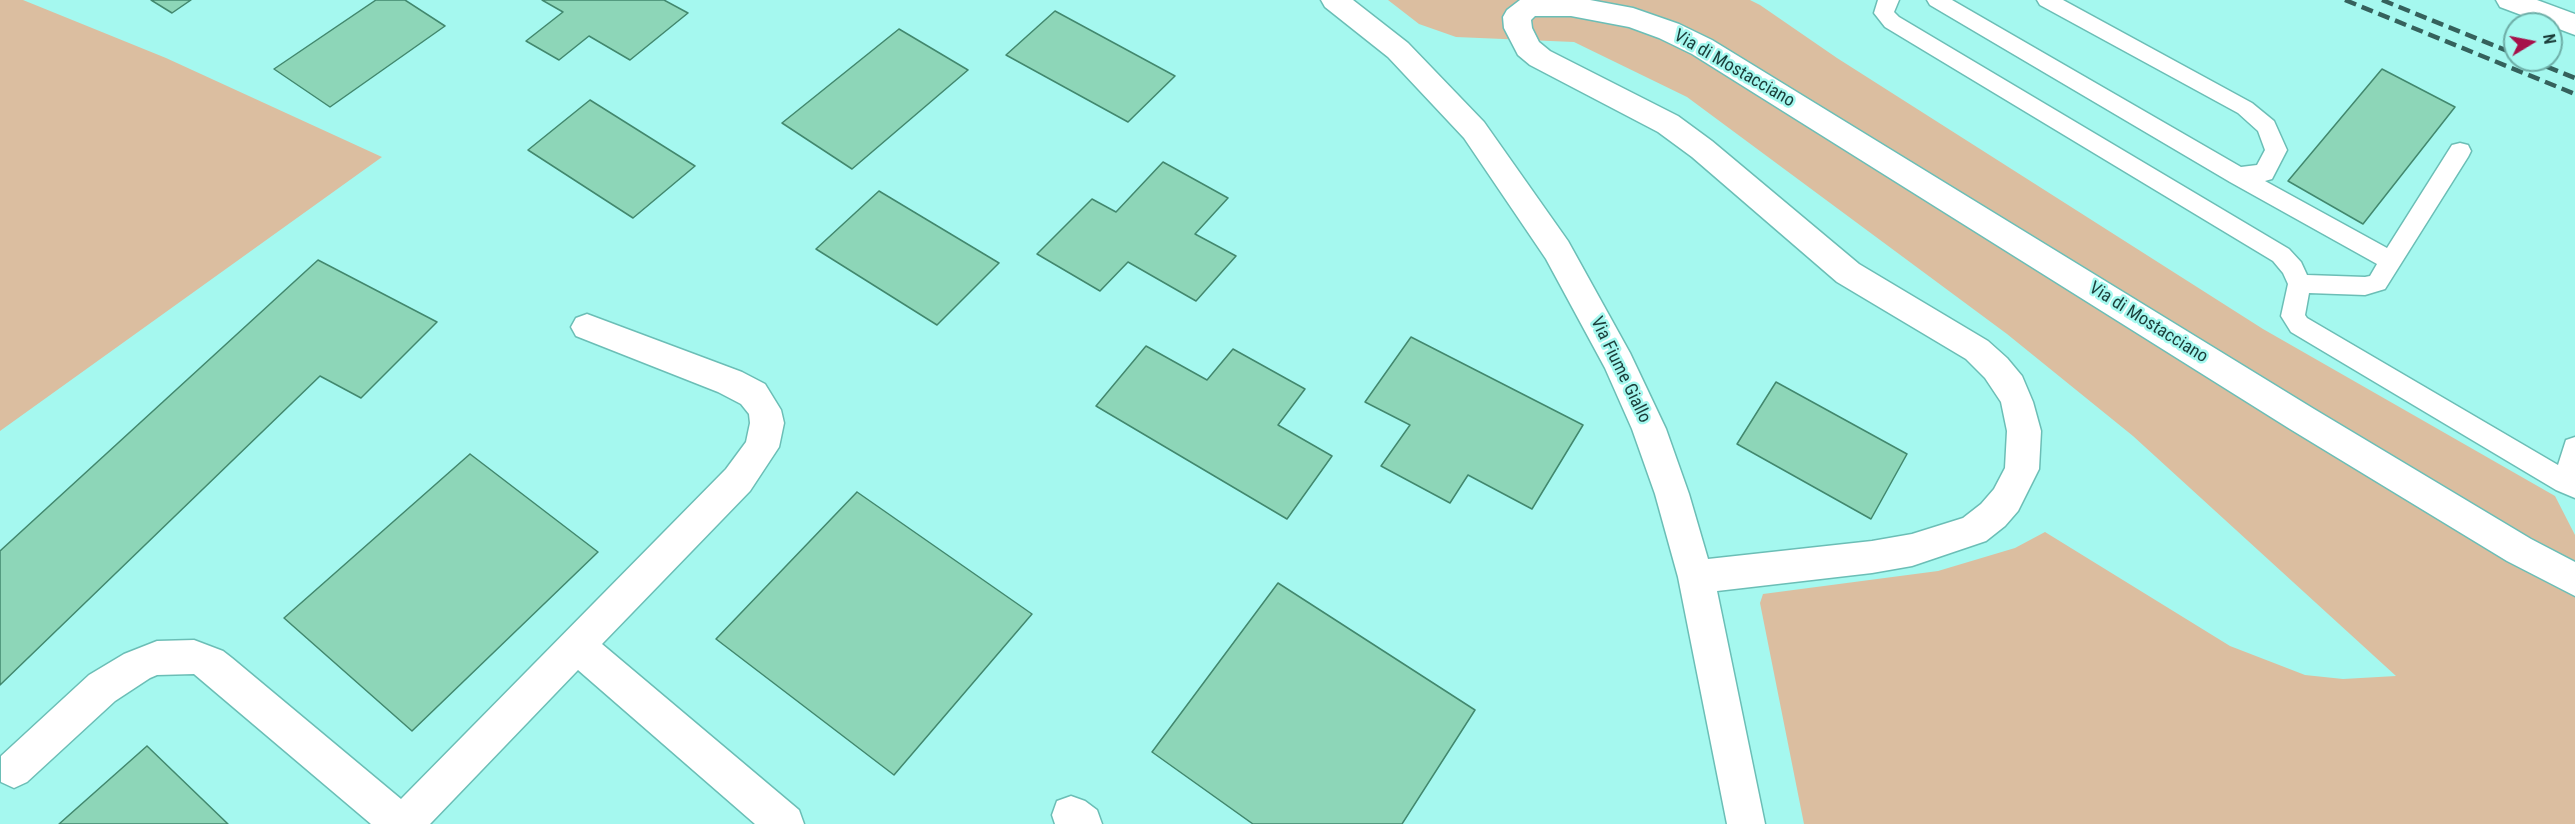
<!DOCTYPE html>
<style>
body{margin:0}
#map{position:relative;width:2575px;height:824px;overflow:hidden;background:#a5f8ef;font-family:"Roboto Condensed",sans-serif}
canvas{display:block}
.north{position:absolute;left:2503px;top:12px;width:60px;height:60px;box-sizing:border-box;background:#a5f8ef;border:2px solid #6eaea7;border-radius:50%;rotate:80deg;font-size:16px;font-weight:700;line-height:24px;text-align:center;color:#1b3e3a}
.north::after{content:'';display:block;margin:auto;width:21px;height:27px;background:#a6114a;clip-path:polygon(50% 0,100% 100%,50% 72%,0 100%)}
</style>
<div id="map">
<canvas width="2575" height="824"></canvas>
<div class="north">N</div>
</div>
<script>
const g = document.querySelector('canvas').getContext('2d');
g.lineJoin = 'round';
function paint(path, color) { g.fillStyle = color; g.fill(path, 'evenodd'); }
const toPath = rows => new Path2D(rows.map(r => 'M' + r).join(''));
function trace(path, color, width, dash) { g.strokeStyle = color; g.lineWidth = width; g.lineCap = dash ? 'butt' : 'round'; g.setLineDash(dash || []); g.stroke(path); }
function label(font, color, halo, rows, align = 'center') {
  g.font = font + ' "Roboto Condensed",sans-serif'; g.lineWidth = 5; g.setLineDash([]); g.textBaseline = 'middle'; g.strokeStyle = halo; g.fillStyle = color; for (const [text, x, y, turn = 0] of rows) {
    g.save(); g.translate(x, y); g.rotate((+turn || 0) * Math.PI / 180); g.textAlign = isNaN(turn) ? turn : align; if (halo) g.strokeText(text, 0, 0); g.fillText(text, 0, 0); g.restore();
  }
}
paint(toPath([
 [0,0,23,0,166,58,382,157,0,431],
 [1388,0,1750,0,1760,5,1837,58,2263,329,2555,496,2575,535,2575,824,1804,824,1760,603,1763,594,1938,571,2015,548,2045,532,2230,646,2305,675,2343,679,2396,676,2133,436,2007,334,1687,97,1574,42,1456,37,1419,24]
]), '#dbbea0');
const building = toPath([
 [151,0,191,0,172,13,151,0],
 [376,0,405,0,445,26,330,107,274,69,376,0],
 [542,0,664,0,688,13,630,60,589,36,559,60,526,41,563,12,542,0],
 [1055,11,1175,76,1128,122,1006,55,1055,11],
 [899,29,968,70,852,169,782,123,899,29],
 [2382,69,2455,107,2363,224,2288,181,2382,69],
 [590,100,695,166,633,218,528,150,590,100],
 [1163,162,1228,198,1195,234,1236,256,1196,301,1128,262,1100,291,1037,254,1092,199,1116,212,1163,162],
 [879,191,999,263,937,325,816,249,879,191],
 [318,260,437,322,361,398,320,376,0,685,0,551,318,260],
 [1411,337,1583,425,1532,509,1468,475,1450,503,1381,466,1410,425,1365,402,1411,337],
 [1146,346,1207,380,1233,349,1305,389,1278,425,1332,456,1287,519,1096,406,1146,346],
 [1776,382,1907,454,1871,519,1737,444,1776,382],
 [470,454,598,552,412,731,284,618,470,454],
 [857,492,1032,614,894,775,716,639,857,492],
 [1278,583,1475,710,1402,824,1253,824,1152,752,1278,583],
 [147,746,228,824,59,824,147,746]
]);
paint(building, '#8dd6b8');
trace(building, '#42886e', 1.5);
const service = toPath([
 [1878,0,1899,0,1894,12,1899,17,2289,249,2301,262,2307,275,2365,277,2370,276,2377,264,2230,182,1930,5,1927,0,1952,0,2241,167,2257,165,2265,150,2258,131,2238,113,2040,5,2037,0,2063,0,2252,103,2274,121,2287,150,2272,179,2265,181,2387,248,2452,145,2460,143,2468,145,2471,151,2468,157,2385,289,2365,295,2309,293,2305,315,2307,318,2558,465,2566,440,2575,437,2575,498,2556,490,2291,332,2281,316,2288,284,2283,273,2273,261,1885,27,1874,13,1878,0]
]);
const minor = toPath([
 [1321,0,1353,0,1408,43,1484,122,1568,241,1630,353,1666,429,1689,494,1708,559,1872,541,1912,534,1963,518,1981,504,1994,489,2005,468,2007,431,2001,402,1985,378,1966,359,1837,282,1692,157,1658,132,1530,65,1518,55,1504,28,1503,17,1507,10,1520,0,1590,0,1633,8,1679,24,1712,40,2314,409,2531,539,2575,562,2575,596,2507,561,2290,429,1692,54,1659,38,1629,27,1571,16,1535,16,1531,20,1532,28,1539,42,1550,51,1678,116,1712,141,1859,264,1988,341,2007,358,2022,376,2033,402,2041,431,2039,469,2018,511,2005,526,1986,541,1912,566,1872,573,1717,591,1765,824,1727,824,1678,577,1655,494,1632,429,1605,368,1546,259,1464,138,1388,57,1325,7,1321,0],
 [587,314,742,372,765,384,781,410,784,423,779,447,750,491,602,644,799,810,804,824,755,824,578,670,430,824,371,824,194,674,157,675,150,678,115,701,27,782,14,788,1,782,1,756,89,675,124,654,157,641,194,640,223,651,232,658,401,799,726,469,746,442,750,423,749,414,741,404,718,392,576,336,571,327,576,318,587,314],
 [1071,796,1085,801,1097,810,1102,824,1055,824,1052,815,1057,801,1071,796]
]);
const secondary = toPath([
 [2496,0,2537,0,2575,14,2575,35,2500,7,2496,0]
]);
trace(service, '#6bbeb6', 3);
trace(minor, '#6bbeb6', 3);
trace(secondary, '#6bbeb6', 3);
paint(service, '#fff');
paint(minor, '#fff');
paint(secondary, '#fff');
trace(toPath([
 [2345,0,2575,94],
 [2382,0,2515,54],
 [2530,60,2575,78]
]), '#35615c', 4.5, [12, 6]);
label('18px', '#1b3e3a', '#a5f8ef', [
 ["Via di Mostacciano",1734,69,30],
 ["Via di Mostacciano",2148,323,32],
 ["Via Fiume Giallo",1620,370,64]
]);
</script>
